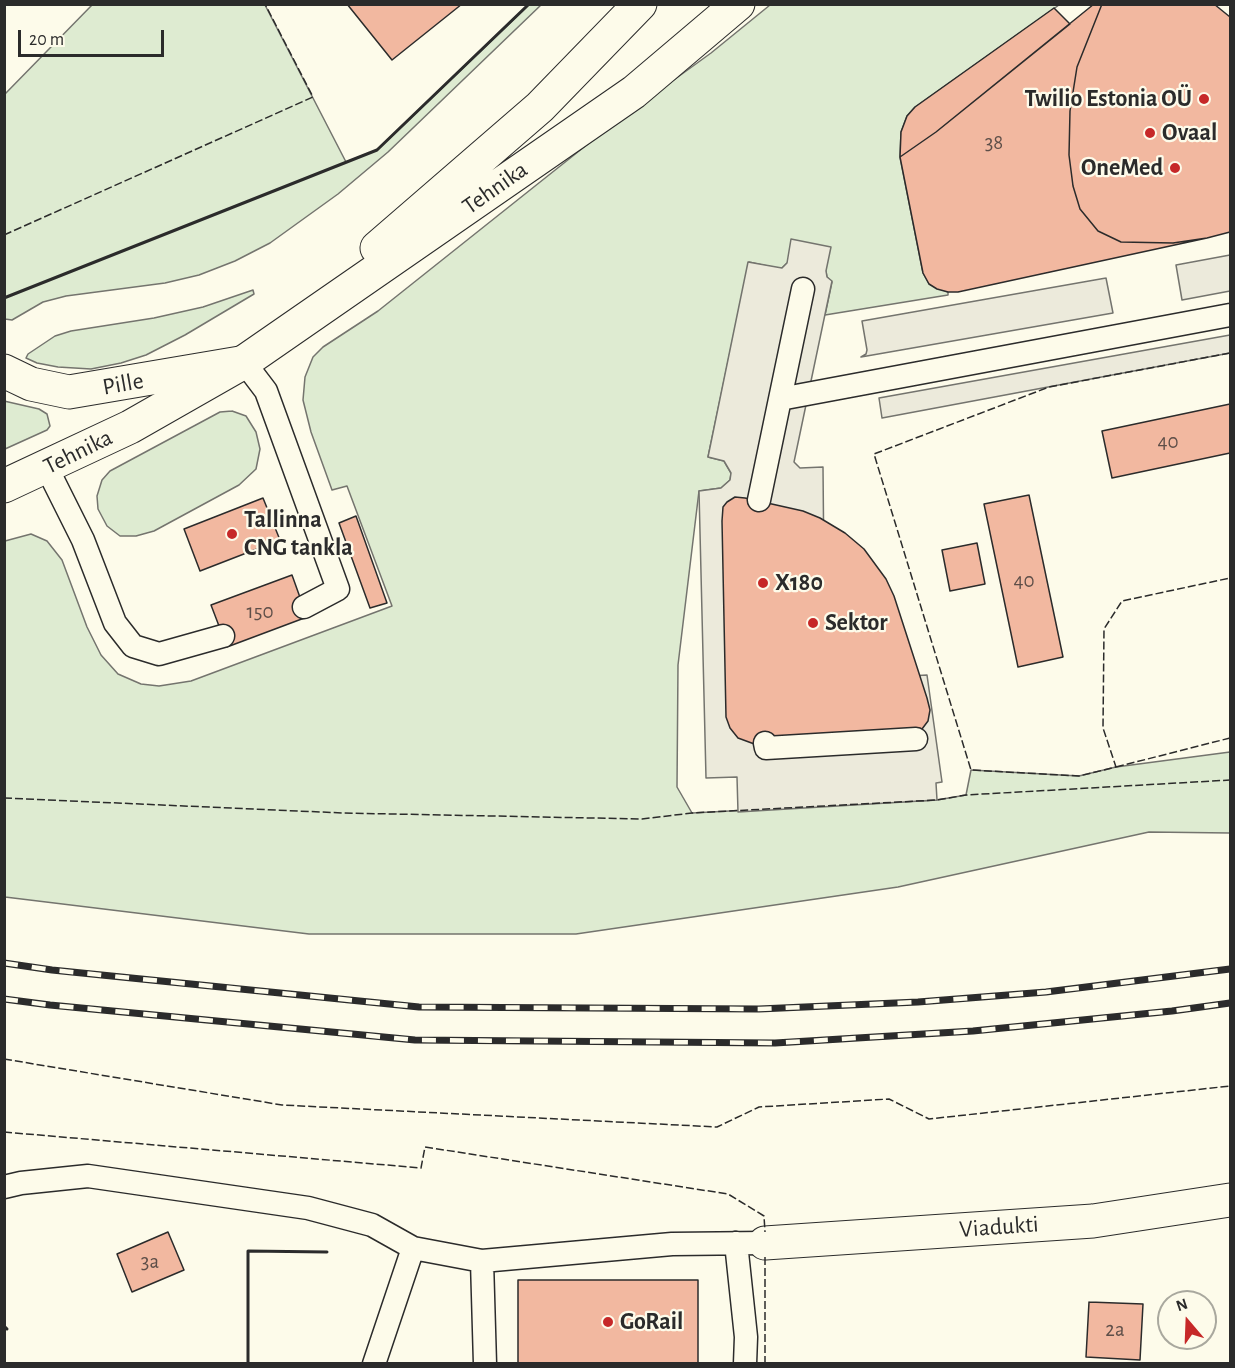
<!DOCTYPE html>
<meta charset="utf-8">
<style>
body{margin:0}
#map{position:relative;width:1235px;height:1368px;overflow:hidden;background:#fdfbea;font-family:"Alegreya Sans",sans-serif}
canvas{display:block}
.frame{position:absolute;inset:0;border:6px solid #2b2b2b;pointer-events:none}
.north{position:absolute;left:1157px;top:1290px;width:60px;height:60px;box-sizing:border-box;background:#fdfbea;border:2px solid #a9a89e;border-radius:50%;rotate:341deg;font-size:16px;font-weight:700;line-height:24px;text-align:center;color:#2b2b2b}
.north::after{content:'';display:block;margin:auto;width:21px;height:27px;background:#c62828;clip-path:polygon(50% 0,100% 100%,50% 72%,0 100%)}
.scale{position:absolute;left:18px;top:30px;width:146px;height:27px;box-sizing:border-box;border:3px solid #2b2b2b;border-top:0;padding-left:8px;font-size:18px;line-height:21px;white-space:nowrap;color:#2b2b2b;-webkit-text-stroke:4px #fdfbea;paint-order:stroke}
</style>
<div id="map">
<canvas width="1235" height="1368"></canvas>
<div class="frame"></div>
<div class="north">N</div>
<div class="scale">20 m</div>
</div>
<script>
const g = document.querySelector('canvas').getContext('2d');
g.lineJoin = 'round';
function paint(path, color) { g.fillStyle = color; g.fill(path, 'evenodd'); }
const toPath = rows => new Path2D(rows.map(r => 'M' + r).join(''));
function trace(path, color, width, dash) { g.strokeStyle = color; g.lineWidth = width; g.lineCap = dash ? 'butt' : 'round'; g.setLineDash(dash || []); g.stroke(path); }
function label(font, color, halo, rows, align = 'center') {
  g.font = font + ' "Alegreya Sans",sans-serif'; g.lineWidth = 4.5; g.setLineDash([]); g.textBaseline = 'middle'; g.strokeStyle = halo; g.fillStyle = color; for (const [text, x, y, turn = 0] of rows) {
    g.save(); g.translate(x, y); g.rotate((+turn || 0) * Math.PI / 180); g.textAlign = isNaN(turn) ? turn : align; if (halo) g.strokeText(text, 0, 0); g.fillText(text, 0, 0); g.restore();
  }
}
const green = toPath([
 [92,5,265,5,346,162,377,150,529,5,541,5,388,152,338,194,270,243,235,261,199,275,165,283,66,296,43,302,12,320,5,319,5,94,92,5],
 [770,5,1059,5,915,107,907,116,901,132,900,157,923,273,929,284,948,292,948,295,825,315,832,282,827,277,826,271,787,263,782,268,776,268,749,262,708,457,724,461,731,473,730,480,721,488,699,491,678,665,677,787,692,813,937,800,966,795,971,770,1079,776,1116,767,1230,752,1230,833,1149,832,898,887,576,934,309,934,5,897,5,541,31,534,47,541,62,560,87,627,101,655,118,674,141,684,159,686,191,681,392,606,347,486,332,490,311,432,303,400,305,377,313,357,323,347,378,311,613,124,711,53,770,5],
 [253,290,254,294,185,335,146,355,121,363,91,369,58,367,37,363,26,358,28,354,55,336,71,331,154,318,203,307,253,290],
 [4,401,39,409,47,414,50,426,47,430,5,449,4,401],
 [232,411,246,416,256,432,260,449,256,469,239,485,154,531,136,536,120,536,107,526,98,509,97,496,102,480,110,471,220,412,232,411]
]);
paint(green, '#deebd1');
trace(green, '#74746e', 1.5);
const parking = toPath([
 [791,239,831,247,826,271,827,277,832,281,794,462,800,468,823,467,825,681,927,675,942,782,936,783,937,800,738,812,737,777,706,778,699,491,721,488,730,480,731,473,724,461,708,457,748,262,782,268,787,263,791,239],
 [1230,255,1230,291,1182,300,1176,265,1230,255],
 [1106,278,1113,313,861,357,866,354,867,350,862,321,1106,278],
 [1230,335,1230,353,882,418,879,398,1230,335]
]);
paint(parking, '#eceadb');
trace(parking, '#74746e', 1.5);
const building = toPath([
 [347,4,462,4,392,60,347,4],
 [1094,4,1102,4,1077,67,1070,111,1069,155,1073,186,1080,209,1098,231,1121,242,1173,243,1207,238,958,292,948,292,937,289,929,284,923,273,900,157,936,132,1094,4],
 [1102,4,1214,4,1230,17,1230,232,1207,238,1173,243,1121,242,1098,231,1080,209,1073,186,1069,155,1070,111,1077,67,1102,4],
 [1054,8,1070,24,936,132,900,157,901,132,907,116,915,107,1054,8],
 [1230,404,1230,453,1112,478,1102,431,1230,404],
 [1029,495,1063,657,1018,667,984,504,1029,495],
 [735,497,745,498,803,511,820,518,845,533,864,549,886,579,894,596,927,698,930,710,928,721,922,729,913,734,757,745,738,738,730,728,726,717,722,521,723,507,727,502,735,497],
 [263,498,280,540,200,571,184,529,263,498],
 [356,516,387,603,370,608,339,523,356,516],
 [977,543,985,584,950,591,942,550,977,543],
 [292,575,307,617,227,647,211,605,292,575],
 [168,1232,184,1270,132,1292,117,1254,168,1232],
 [518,1280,698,1280,698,1364,518,1364,518,1280],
 [1089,1302,1143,1304,1140,1360,1086,1357,1089,1302]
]);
paint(building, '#f2b8a0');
trace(building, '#2b2b2b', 1.5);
const service = toPath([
 [803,289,780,399,1230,315],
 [244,362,266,391,338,589,304,607],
 [47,468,83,540,115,623,133,646,159,654,223,636],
 [759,500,780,399],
 [765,743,766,748,916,739],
 [4,1187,21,1183,88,1176,308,1208,372,1225,413,1248,482,1261,672,1244,765,1243],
 [736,1243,746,1337,745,1364],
 [482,1261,485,1364],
 [374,1364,413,1248]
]);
const minor = toPath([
 [4,371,31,384,69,392,240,363],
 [765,1243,1093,1221,1230,1200]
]);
const secondary = toPath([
 [377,248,540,107,640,4],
 [4,486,130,427,244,362,634,92,738,4]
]);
trace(service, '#2b2b2b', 25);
trace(minor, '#2b2b2b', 35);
trace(secondary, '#2b2b2b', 35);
trace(service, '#fdfbea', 22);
trace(minor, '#fdfbea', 33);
trace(secondary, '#fdfbea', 33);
const rail = toPath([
 [4,963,52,970,419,1007,759,1009,918,1002,1046,992,1230,969],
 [4,999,50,1005,415,1040,775,1043,973,1031,1172,1011,1230,1003]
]);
trace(rail, '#2b2b2b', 7);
trace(rail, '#fdfbea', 4.5, [14]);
trace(toPath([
 [4,235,313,97,265,4],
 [1230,353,1049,387,874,454,971,770,1079,776,1116,767,1103,728,1104,629,1122,601,1230,578],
 [1116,767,1230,738],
 [4,798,343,813,642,819,692,813,937,800,966,795,1230,780],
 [4,1059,282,1105,717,1127,759,1107,889,1099,929,1119,1230,1086],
 [4,1132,421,1168,425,1147,728,1194,764,1216,765,1232],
 [765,1364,765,1256]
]), '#2b2b2b', 1.5, [8, 3]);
trace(toPath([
 [4,298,377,150,529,4],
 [4,1326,7,1329],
 [248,1364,248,1251,327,1252]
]), '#2b2b2b', 3);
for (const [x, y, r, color] of [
 [1204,99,6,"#c62828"],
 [1150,133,6,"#c62828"],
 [1175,168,6,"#c62828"],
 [232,534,6,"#c62828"],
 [763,583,6,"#c62828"],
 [813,623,6,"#c62828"],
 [608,1322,6,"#c62828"]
]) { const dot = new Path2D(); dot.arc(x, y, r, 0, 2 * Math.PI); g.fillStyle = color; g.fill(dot); trace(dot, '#fdfbea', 2); }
label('21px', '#5d4e48', null, [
 ["38",994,143],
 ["40",1168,442],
 ["40",1024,581],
 ["150",260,612],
 ["3a",150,1262],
 ["2a",1115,1330]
]);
label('bold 24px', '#2b2b2b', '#fdfbea', [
 ["Twilio Estonia OÜ",1192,99,"right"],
 ["Ovaal",1162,133],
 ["OneMed",1163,168,"right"],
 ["Tallinna",244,520],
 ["CNG tankla",244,548],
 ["X180",775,583],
 ["Sektor",825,623],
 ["GoRail",620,1322]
], 'left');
label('24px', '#2b2b2b', '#fdfbea', [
 ["Tehnika",495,188,-35],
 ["Pille",123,384,-10],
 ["Tehnika",78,452,-26],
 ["Viadukti",999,1227,-4]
]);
</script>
